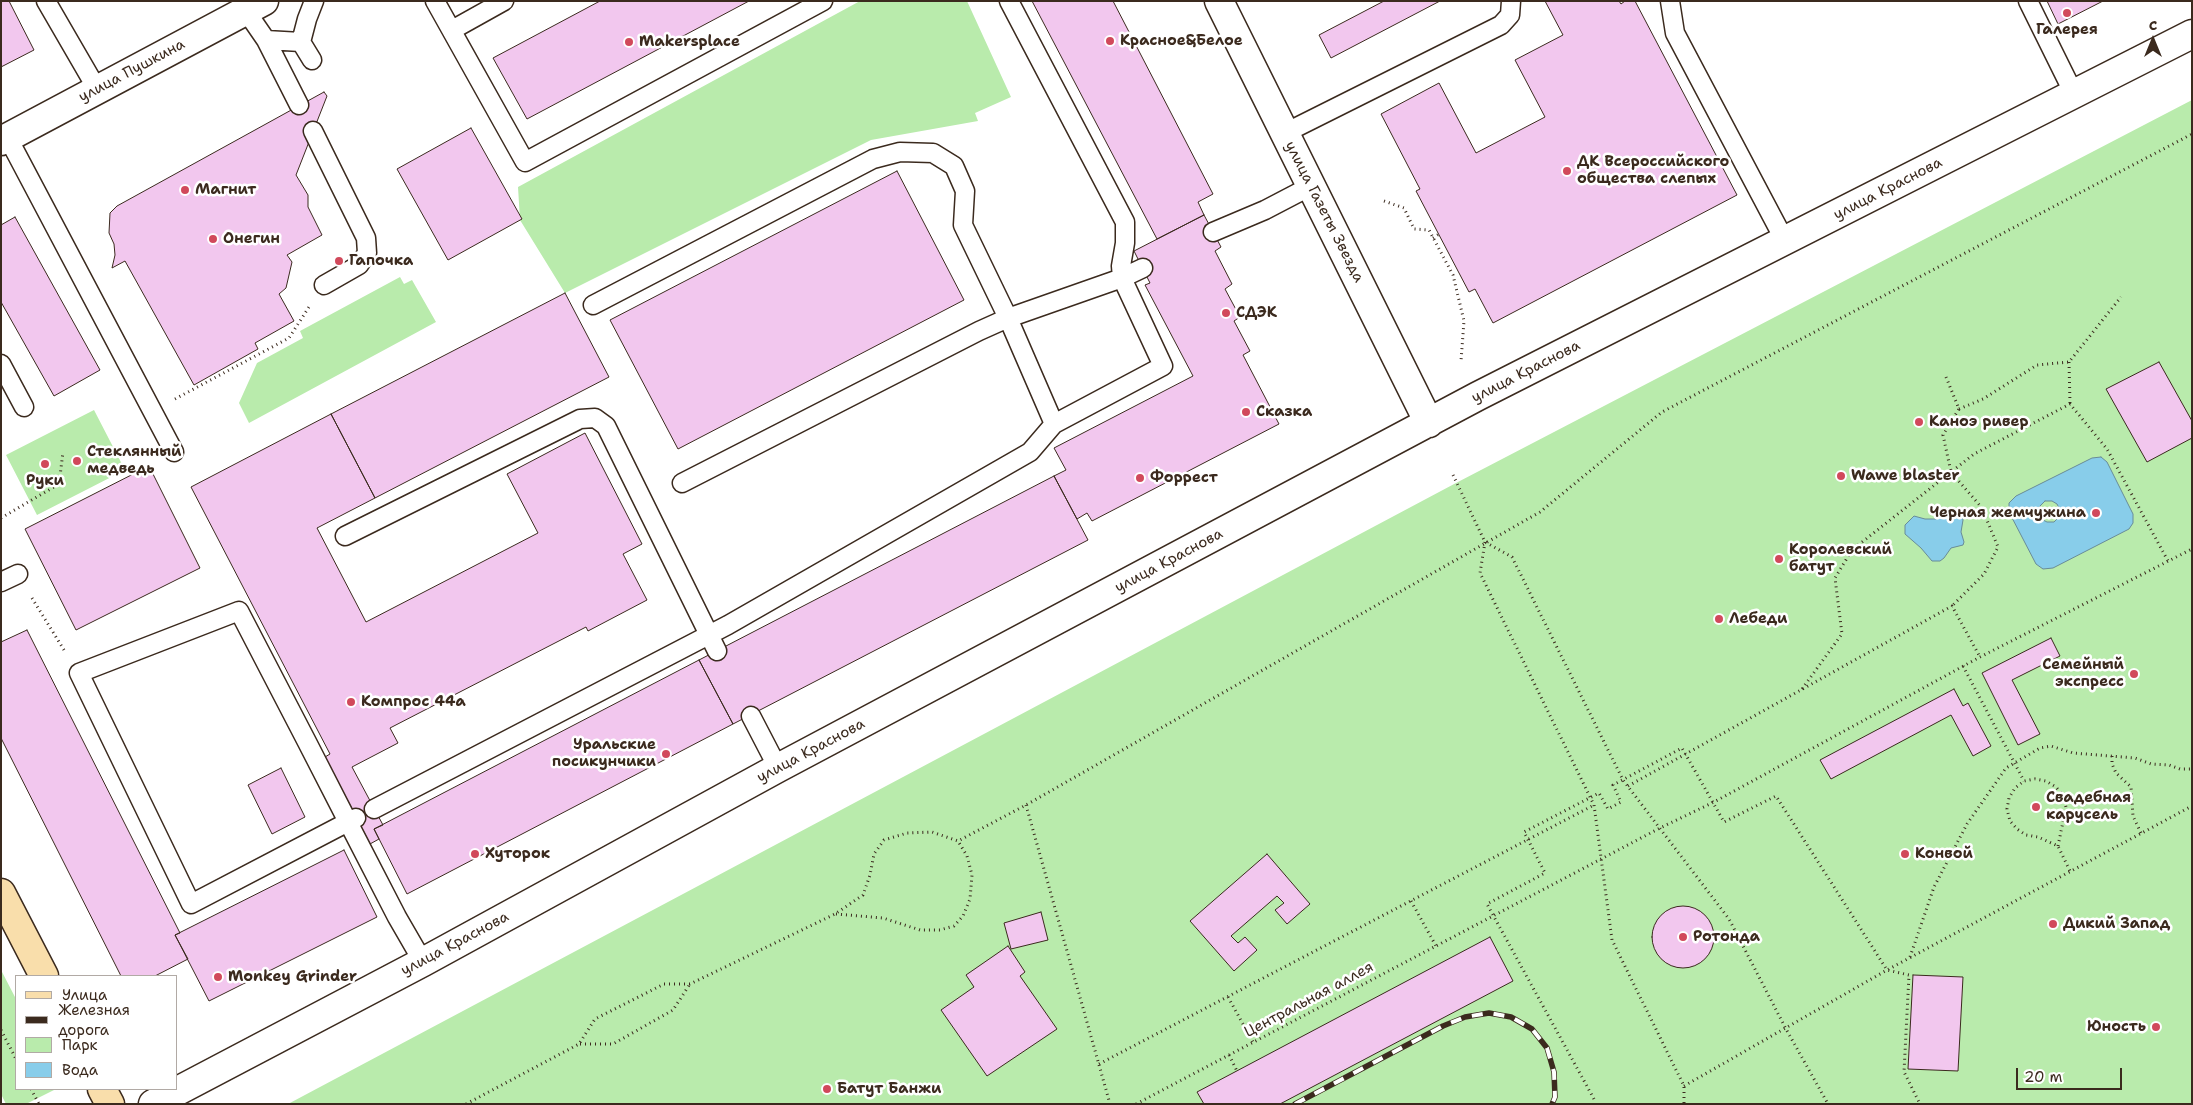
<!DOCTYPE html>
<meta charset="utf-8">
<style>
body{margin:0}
#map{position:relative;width:2193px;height:1105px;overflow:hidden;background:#fff;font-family:"Shantell Sans",sans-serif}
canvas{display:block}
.frame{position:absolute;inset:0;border:2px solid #3b2a1e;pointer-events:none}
.legend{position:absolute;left:15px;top:975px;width:162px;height:115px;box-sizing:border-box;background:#fff;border:1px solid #b1aaa5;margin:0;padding:6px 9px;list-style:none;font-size:15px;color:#3b2a1e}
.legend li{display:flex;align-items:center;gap:10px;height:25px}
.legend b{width:25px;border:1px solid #b1aaa5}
.north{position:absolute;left:2128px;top:15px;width:50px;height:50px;-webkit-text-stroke:4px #fff;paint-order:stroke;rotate:0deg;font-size:14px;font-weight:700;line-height:20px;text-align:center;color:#3b2a1e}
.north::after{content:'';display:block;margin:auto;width:18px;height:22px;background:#3b2a1e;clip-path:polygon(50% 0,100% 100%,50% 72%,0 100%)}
.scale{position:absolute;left:2016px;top:1068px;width:106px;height:22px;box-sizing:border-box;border:2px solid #3b2a1e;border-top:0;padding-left:6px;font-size:15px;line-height:18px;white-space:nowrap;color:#3b2a1e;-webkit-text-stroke:4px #fff;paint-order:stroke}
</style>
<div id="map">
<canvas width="2193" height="1105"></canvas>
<div class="frame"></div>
<ul class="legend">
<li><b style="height:6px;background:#f9deab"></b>Улица</li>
<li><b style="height:6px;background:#3b2a1e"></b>Железная дорога</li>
<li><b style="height:14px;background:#b9ebac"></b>Парк</li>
<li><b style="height:14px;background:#88cdea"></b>Вода</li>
</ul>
<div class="north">С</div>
<div class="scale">20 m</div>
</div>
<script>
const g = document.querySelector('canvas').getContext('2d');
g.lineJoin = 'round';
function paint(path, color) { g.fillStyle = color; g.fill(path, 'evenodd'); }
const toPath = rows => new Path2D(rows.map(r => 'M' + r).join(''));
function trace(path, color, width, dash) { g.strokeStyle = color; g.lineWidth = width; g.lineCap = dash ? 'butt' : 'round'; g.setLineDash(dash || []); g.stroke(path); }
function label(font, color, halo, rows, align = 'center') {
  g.font = font + ' "Shantell Sans",sans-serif'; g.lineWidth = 5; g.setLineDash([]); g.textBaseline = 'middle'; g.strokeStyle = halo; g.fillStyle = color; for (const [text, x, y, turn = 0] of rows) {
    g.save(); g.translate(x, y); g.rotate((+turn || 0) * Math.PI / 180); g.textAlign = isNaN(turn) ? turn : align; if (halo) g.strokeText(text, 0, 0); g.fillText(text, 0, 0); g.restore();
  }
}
paint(toPath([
 [860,1,967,1,1011,97,975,113,978,121,871,140,565,293,520,220,518,187],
 [2192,100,2192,1104,288,1104,1456,483],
 [400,277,404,284,412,280,436,322,249,423,239,403,257,363,303,338,300,331],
 [94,410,125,470,37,515,6,455],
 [1,970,16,999,16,1089,56,1089,26,1104,6,1104,1,1094]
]), '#b9ebac');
const water = toPath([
 [2101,457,2107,462,2133,514,2133,523,2129,529,2053,568,2043,569,2036,564,2009,512,2009,503,2016,496,2092,458,2101,457],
 [2045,501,2052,501,2057,504,2060,510,2059,517,2054,522,2047,522,2041,519,2039,512,2040,506,2045,501],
 [1948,509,1955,509,1962,515,1963,520,1961,532,1964,542,1963,545,1951,548,1944,558,1940,561,1932,561,1921,548,1905,534,1905,525,1914,516,1925,519,1936,519,1948,509]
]);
paint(water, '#88cdea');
trace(water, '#698c98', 1);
const building = toPath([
 [1,1,9,1,34,50,1,67,1,1],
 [600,1,749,1,527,119,493,58,600,1],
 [1032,1,1113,1,1213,194,1198,202,1204,215,1157,239,1032,1],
 [1384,1,1440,1,1331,58,1319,35,1384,1],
 [1545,1,1619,1,1621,4,1625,1,1635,1,1737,195,1493,323,1475,289,1469,292,1416,191,1420,189,1381,114,1439,83,1476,153,1545,117,1515,60,1563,35,1545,1],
 [2047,1,2103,1,2058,24,2047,1],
 [324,92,327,96,296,175,308,195,308,207,322,235,287,255,292,262,286,288,279,294,294,321,255,343,258,349,194,385,125,261,112,268,115,255,114,244,109,233,110,213,117,206,324,92],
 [471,128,522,219,448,260,397,169,471,128],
 [897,171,964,300,678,449,610,320,897,171],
 [1204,215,1221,247,1215,251,1232,284,1225,289,1240,317,1234,321,1250,351,1243,355,1279,424,1092,521,1087,513,1077,519,1054,476,1066,470,1054,448,1193,376,1145,285,1150,283,1134,251,1204,215],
 [15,217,100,370,54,396,1,302,1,225,15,217],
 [565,293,609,377,375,498,331,414,565,293],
 [2159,362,2192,421,2192,438,2147,462,2106,389,2159,362],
 [331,414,375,498,317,528,366,622,538,533,507,474,585,433,642,544,623,554,647,600,588,631,586,627,390,728,398,743,352,767,383,825,374,829,379,839,370,844,325,757,330,754,191,487,331,414],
 [149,466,200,568,76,630,25,529,149,466],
 [1054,476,1088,540,733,724,699,660,1054,476],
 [27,630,180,933,175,935,188,959,155,976,121,976,1,738,1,642,27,630],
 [2051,638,2060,656,2012,680,2040,734,2018,745,1982,673,2051,638],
 [699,660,733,724,407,894,374,829,699,660],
 [1954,689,1963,706,1968,703,1991,746,1973,756,1951,715,1831,779,1820,760,1954,689],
 [281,768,305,817,272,834,248,785,281,768],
 [344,850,377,917,209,1001,175,935,344,850],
 [1267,854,1310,904,1287,924,1275,910,1284,903,1277,896,1231,936,1238,943,1245,937,1257,950,1234,971,1190,921,1267,854],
 '1652 937a31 31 0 1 1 62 0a31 31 0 1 1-62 0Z',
 [1041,912,1048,940,1011,949,1004,923,1041,912],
 [1490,937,1513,981,1280,1104,1204,1104,1197,1092,1490,937],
 [1008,946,1025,972,1020,976,1057,1029,987,1076,941,1010,974,987,966,975,1008,946],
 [1913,975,1963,977,1958,1071,1908,1069,1913,975]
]);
paint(building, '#f2c7ee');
trace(building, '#3b2a1e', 1);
const service = toPath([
 [46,1,97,89],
 [435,1,525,162,823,1],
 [1670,1,1675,33,1785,241],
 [2028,1,2074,94],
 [246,11,266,40,301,42,312,60],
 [452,30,504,1],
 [266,40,299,105],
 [301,42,307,19,314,1],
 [313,131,366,238,367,253,359,265,324,285],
 [1285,133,1501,25,1510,15,1511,1],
 [8,138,174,452],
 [1213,232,1265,210,1311,186],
 [593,305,873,159,900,152,933,153,954,166,965,191,963,225,1008,318,1054,424],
 [1,364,24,407],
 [682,483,979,331,1008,318,1122,278,1121,266,1125,243,1125,222,1009,1],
 [345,536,580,419,595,418,606,426,717,651],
 [1,582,18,574],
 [751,716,778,768],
 [374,809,728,625,1030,452,1054,424,1163,366,1122,278,1143,268],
 [356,818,348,822,191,904,79,673,239,611,307,742,348,822,397,917,423,962]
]);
const minor = toPath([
 [1219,1,1429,423],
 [153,1104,423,962,778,768,1478,396,2192,34]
]);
const secondary = toPath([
 [1,141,264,1]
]);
const primary = toPath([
 [1,893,44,976],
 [102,1089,110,1104]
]);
trace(service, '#3b2a1e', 21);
trace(minor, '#3b2a1e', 31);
trace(secondary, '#3b2a1e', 31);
trace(primary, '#3b2a1e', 31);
trace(toPath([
 [1384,201,1404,208,1414,229,1429,230,1453,275,1464,321,1461,361],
 [1433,238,1439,234],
 [2069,362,2070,404],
 [1946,377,1959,409,1943,435,1951,472,1982,508,1998,547,1984,574,1952,606],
 [175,399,289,338,309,307],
 [1959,409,1983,399,2037,365,2069,362,2121,297],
 [1453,475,1485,542,1512,557,1623,780,1729,919,1786,1029,1828,1104],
 [1,518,59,484,63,452],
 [1485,542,1480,573,1594,805,1612,940,1684,1086,1684,1104],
 [32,598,64,650],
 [1963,666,2024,781],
 [1802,689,1842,634,1835,578,1852,550,1974,454,2070,404,2107,449,2168,561],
 [2112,756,2112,764,2116,773,2131,787,2133,816,2141,833],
 [1628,786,1952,606,1980,657],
 [1026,805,1110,1104],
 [2058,846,2066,807,2063,796,2056,787,2046,781,2035,779,2024,781,2015,788,2009,798,2007,809,2010,821,2017,829,2026,835,2038,837,2058,846,2070,871],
 [1411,901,1436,946],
 [836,914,883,918,920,930,940,930,954,926,963,916,970,899,972,875,967,856,958,841],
 [1910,957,1934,887,1967,824,2006,768,2040,748,2051,746,2073,753,2135,758,2151,764,2169,765,2180,769,2192,769],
 [1228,997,1253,1042],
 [1,1030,16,1059],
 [580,1044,613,1044,673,1010,690,984],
 [1229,1055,1237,1071],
 [1099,1064,1594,805],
 [1684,1086,1887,970,2192,806],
 [31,1089,39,1104],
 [466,1104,579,1044,595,1019,664,984,690,984,835,914,863,895,870,875,874,854,884,840,907,833,932,832,958,841,1026,805,1540,512,1662,412,2192,134],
 [1136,1104,1660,828,1714,802,1980,657,2192,549],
 [1594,1104,1594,1099,1487,904,1545,873,1524,832,1599,793,1608,809,1621,802,1613,785,1682,748,1724,822,1776,796,1887,970,1909,975,1904,1072,1920,1104]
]), '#3b2a1e', 3, [1, 4]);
trace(service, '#fff', 18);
trace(minor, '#fff', 28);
trace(secondary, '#fff', 28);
trace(primary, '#f9deab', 28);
const rail = toPath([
 [1295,1104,1443,1026,1465,1017,1489,1013,1511,1017,1532,1029,1547,1048,1554,1072,1555,1097,1552,1104]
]);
trace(rail, '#3b2a1e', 5.5);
trace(rail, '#fff', 4, [11]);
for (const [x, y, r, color] of [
 [2067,13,5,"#d1495b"],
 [1110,41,5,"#d1495b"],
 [629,42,5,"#d1495b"],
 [1567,171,5,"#d1495b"],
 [185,190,5,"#d1495b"],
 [213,239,5,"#d1495b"],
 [339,261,5,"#d1495b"],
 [1226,313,5,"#d1495b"],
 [1246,412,5,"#d1495b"],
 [1919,422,5,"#d1495b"],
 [77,461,5,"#d1495b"],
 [45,464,5,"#d1495b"],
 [1841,476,5,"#d1495b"],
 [1140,478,5,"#d1495b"],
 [2096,513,5,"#d1495b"],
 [1779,559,5,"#d1495b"],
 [1719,619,5,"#d1495b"],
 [2134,674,5,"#d1495b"],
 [351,702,5,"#d1495b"],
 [666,754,5,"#d1495b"],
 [2036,807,5,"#d1495b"],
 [475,854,5,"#d1495b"],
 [1905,854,5,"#d1495b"],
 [2053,924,5,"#d1495b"],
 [1683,937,5,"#d1495b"],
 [218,977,5,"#d1495b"],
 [2156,1027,5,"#d1495b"],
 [827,1089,5,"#d1495b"]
]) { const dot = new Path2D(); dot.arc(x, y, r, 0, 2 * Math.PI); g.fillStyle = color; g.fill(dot); trace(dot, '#fff', 2); }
label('bold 15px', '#3b2a1e', '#fff', [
 ["Галерея",2067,30,"center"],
 ["Красное&Белое",1120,41],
 ["Makersplace",639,42],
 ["ДК Всероссийского",1577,162],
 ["общества слепых",1577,179],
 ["Магнит",195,190],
 ["Онегин",223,239],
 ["Гапочка",349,261],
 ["СДЭК",1236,313],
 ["Сказка",1256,412],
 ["Каноэ ривер",1929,422],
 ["Стеклянный",87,452],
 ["медведь",87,469],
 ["Wawe blaster",1851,476],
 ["Форрест",1150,478],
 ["Руки",45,481,"center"],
 ["Черная жемчужина",2086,513,"right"],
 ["Королевский",1789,550],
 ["батут",1789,567],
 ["Лебеди",1729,619],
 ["Семейный",2124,665,"right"],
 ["экспресс",2124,682,"right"],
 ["Компрос 44а",361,702],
 ["Уральские",656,745,"right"],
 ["посикунчики",656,762,"right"],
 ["Свадебная",2046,798],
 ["карусель",2046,815],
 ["Хуторок",485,854],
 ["Конвой",1915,854],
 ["Дикий Запад",2063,924],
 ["Ротонда",1693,937],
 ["Monkey Grinder",228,977],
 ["Юность",2146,1027,"right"],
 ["Батут Банжи",837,1089]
], 'left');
label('15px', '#3b2a1e', '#fff', [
 ["улица Пушкина",132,71,-28],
 ["улица Краснова",1888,189,-27],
 ["улица Газеты Звезда",1324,212,63],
 ["улица Краснова",1526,372,-27],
 ["улица Краснова",1169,561,-28],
 ["улица Краснова",811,751,-28],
 ["улица Краснова",455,944,-28],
 ["Центральная аллея",1309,1000,-28]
]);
</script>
